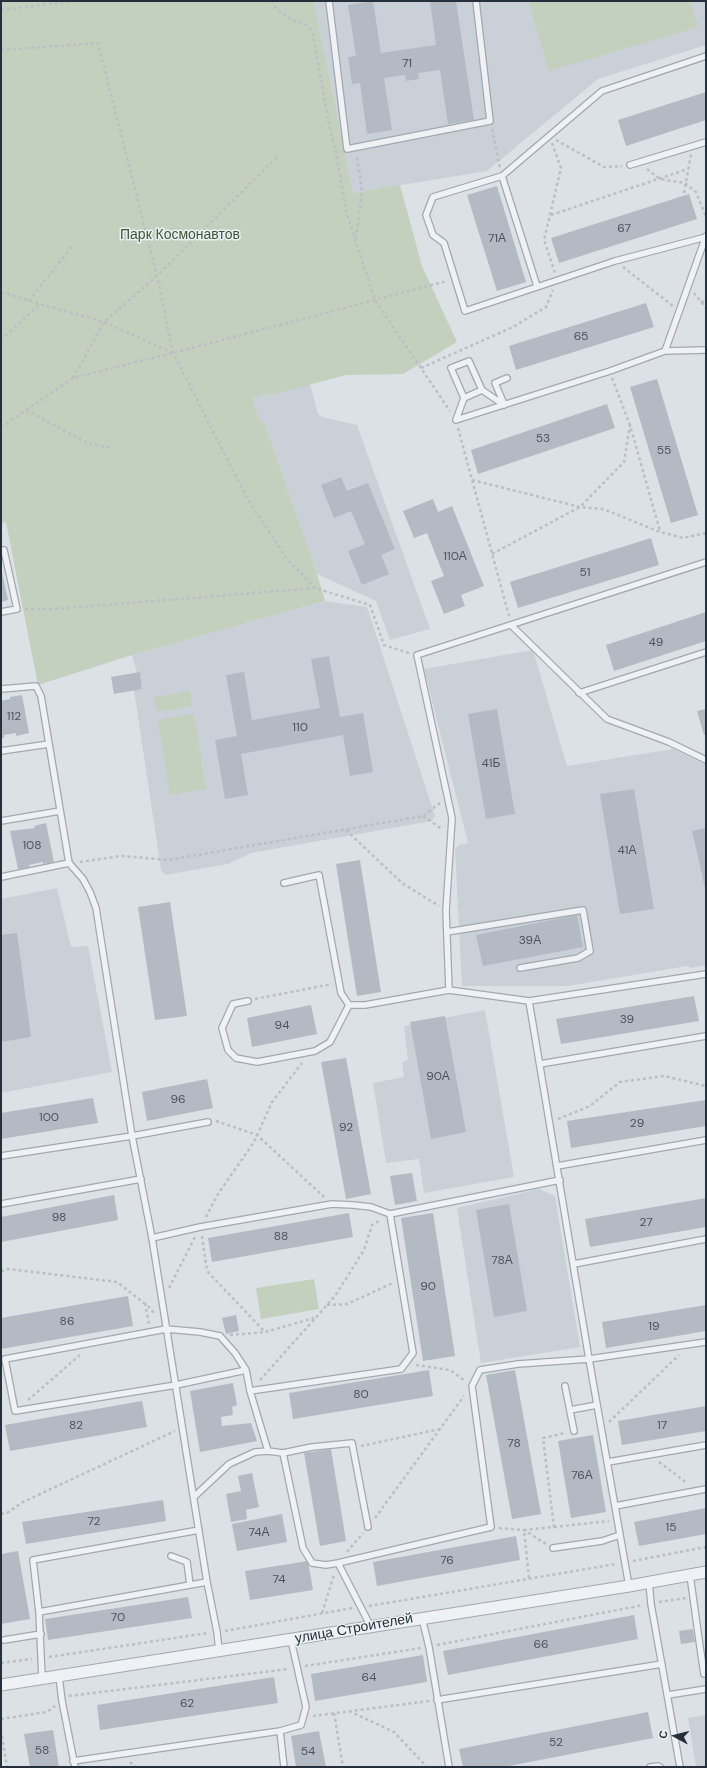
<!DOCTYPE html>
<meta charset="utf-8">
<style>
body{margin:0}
#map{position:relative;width:707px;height:1768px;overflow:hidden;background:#dce1e6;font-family:"DM Sans",sans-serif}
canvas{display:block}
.frame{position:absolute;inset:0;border:2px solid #26303c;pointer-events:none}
.north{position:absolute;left:655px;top:1716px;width:40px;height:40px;-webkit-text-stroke:3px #ebf0f4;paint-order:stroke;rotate:277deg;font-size:11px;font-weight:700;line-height:16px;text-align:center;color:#26303c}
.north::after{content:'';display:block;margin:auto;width:14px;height:18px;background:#26303c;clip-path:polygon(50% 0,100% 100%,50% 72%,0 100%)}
</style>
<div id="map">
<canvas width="707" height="1768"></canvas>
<div class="frame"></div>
<div class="north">С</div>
</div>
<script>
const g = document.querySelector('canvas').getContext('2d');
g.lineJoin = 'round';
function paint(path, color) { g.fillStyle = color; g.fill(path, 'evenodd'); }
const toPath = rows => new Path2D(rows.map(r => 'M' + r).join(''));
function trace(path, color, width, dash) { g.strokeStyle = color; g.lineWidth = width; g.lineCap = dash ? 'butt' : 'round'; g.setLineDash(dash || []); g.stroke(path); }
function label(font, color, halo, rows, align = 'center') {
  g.font = font + ' "DM Sans",sans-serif'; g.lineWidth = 3; g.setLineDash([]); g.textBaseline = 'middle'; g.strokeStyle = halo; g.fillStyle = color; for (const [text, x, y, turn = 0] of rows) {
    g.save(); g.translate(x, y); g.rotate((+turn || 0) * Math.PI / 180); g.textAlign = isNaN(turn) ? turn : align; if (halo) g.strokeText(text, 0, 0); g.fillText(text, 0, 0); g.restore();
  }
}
paint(toPath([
 [314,1,706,1,706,45,598,79,487,171,353,193],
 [310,384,318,414,322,417,357,425,430,629,390,640,376,601,317,574,264,421,261,422,252,399,266,393,267,396],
 [325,601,367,607,435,816,432,821,251,853,228,864,165,875,161,870,134,690,142,689,140,673,137,673,132,655],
 [533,650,567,766,673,749,706,765,706,965,691,968,687,966,568,986,462,986,455,849,459,845,468,843,424,669],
 [57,888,71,947,88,946,112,1072,1,1093,1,899],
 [485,1010,514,1177,424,1193,419,1159,386,1163,373,1083,404,1077,402,1062,408,1060,404,1026],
 [539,1189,555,1196,580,1347,481,1363,457,1208],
 [706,1715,706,1767,696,1767,688,1718]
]), '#cad0d8');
paint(toPath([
 [1,1,314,1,353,193,400,185,422,266,457,342,403,374,346,375,267,396,266,393,252,399,261,422,264,421,317,574,325,601,132,655,38,685,6,522,1,523],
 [528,1,690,1,698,27,549,71],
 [190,691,192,706,157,712,154,697],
 [194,714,206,789,170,795,158,720],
 [314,1279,319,1309,261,1319,256,1288]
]), '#c3d0be');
paint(toPath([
 [373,1,381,53,436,45,430,1,456,1,474,120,448,124,440,70,418,73,419,79,406,81,405,75,384,78,392,130,367,134,360,83,352,84,348,57,356,56,348,5],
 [706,92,706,120,626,146,618,120],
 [497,186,526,282,497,291,467,195],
 [689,194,697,219,559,263,551,238],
 [646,303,654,327,516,370,509,346],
 [657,379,698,515,671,523,630,387],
 [607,404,615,428,478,474,471,450],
 [341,477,347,491,368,483,395,549,381,555,389,574,362,585,348,551,365,544,351,511,334,518,321,485],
 [433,499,438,512,452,506,484,586,461,595,465,606,444,614,431,581,444,576,427,533,414,538,403,511],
 [651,538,659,565,518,608,510,582],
 [1,567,8,600,1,602],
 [706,612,706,641,614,671,606,645],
 [329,656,340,717,363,713,373,772,350,776,343,735,241,754,248,795,225,799,215,740,237,736,226,675,244,672,252,720,320,708,311,659],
 [140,672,142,689,114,694,111,677],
 [22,695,29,733,16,736,16,733,4,735,4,738,1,738,1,701,10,699,10,697],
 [497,709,515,814,486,819,468,714],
 [706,709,706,734,704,735,697,711],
 [634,789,654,909,620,914,600,794],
 [46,823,54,862,43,864,43,862,29,865,30,867,18,869,10,831,35,828,34,826],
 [706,828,706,888,705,888,692,831],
 [360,860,381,992,357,996,336,864],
 [170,902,187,1016,155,1020,138,907],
 [577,915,583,947,483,966,476,935],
 [17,933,31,1037,1,1042,1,935],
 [694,996,699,1021,561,1044,556,1019],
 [311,1005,317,1034,252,1047,247,1018],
 [445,1016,466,1132,431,1139,410,1022],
 [346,1058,371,1194,346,1199,321,1062],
 [207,1079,213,1108,147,1121,142,1092],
 [93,1098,98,1123,1,1139,1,1113],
 [706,1100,706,1126,571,1148,567,1121],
 [412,1173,417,1201,395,1205,390,1176],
 [114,1195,118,1220,1,1242,1,1217],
 [706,1198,706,1227,590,1247,585,1219],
 [509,1204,527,1311,494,1317,476,1210],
 [349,1213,353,1237,212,1262,208,1238],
 [433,1213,455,1356,423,1361,401,1218],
 [128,1296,133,1326,1,1349,1,1318],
 [706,1305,706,1331,606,1348,602,1322],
 [236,1315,239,1331,226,1334,222,1318],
 [429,1370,433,1396,293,1419,289,1393],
 [515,1370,541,1514,512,1519,486,1375],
 [233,1383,237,1405,232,1407,233,1415,221,1417,222,1426,251,1423,257,1441,200,1452,190,1391],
 [142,1401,147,1427,10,1451,5,1425],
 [706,1406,706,1431,622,1445,618,1421],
 [593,1435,606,1512,571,1518,558,1441],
 [331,1449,346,1541,320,1546,304,1453],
 [252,1473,259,1507,246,1510,247,1519,231,1522,226,1494,241,1491,238,1476],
 [163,1500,166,1521,26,1544,22,1522],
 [706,1508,706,1534,639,1546,634,1522],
 [282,1514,287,1542,237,1551,232,1524],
 [516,1536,520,1560,377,1586,373,1562],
 [18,1551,30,1619,1,1624,1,1554],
 [308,1561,313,1590,250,1600,245,1571],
 [188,1597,192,1618,48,1640,45,1619],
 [634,1615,638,1639,448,1675,443,1651],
 [693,1629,695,1642,681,1644,679,1631],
 [423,1655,427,1682,315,1701,311,1674],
 [274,1677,278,1703,100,1730,97,1705],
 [648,1712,653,1738,504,1767,463,1767,459,1749],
 [53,1730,59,1767,30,1767,24,1734],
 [319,1731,326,1767,296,1767,291,1736]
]), '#b4bac3');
const service = toPath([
 [329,1,347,149,490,121,476,1],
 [630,165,706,142],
 [502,176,433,197,426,215,433,235,444,243,465,311,615,261,706,237],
 [537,286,502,176,602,91,706,56],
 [665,351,706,350],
 [464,398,451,368,469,361,482,390],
 [504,404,495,383,507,378],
 [456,420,610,371,665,351,706,236],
 [456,420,464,398,482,390,504,405],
 [1,550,4,550,17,609,1,612],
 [512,626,607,719,669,742,706,760],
 [1,689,36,686,41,696,69,863,83,879,90,892,96,908,132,1136,152,1238,207,1582,217,1632,219,1651],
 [579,693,706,652],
 [1,751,49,744],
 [1,821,60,811],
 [1,877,69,863],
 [284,883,319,875,341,993,349,1005,365,1005,449,990,529,1001],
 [447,932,583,910,590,951,578,958,520,968],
 [449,990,446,911,452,818,417,655,706,562],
 [248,1001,233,1004,222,1028,228,1050,236,1058,257,1062,315,1051,330,1042,349,1005],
 [540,1064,706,1036],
 [1,1156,132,1136,208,1122],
 [557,1166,706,1140],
 [1,1204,141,1179],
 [390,1214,560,1180],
 [152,1238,200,1227,332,1204,353,1205,371,1207,390,1214,413,1353,401,1369,250,1391],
 [574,1264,706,1239],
 [246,1370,176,1385,15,1411,5,1359,166,1329,200,1332,220,1336,235,1353,246,1370,250,1391,268,1451],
 [565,1386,574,1431],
 [570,1410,597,1405],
 [608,1462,706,1445],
 [195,1496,229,1464,255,1452,268,1451,283,1453],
 [615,1506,706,1489],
 [368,1527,352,1443,312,1447,283,1453,303,1548,312,1563,326,1565,338,1563,491,1527,472,1386,480,1370,518,1364,589,1359,706,1342],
 [553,1548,602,1541,620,1535],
 [171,1556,187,1562,190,1585],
 [338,1563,371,1627],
 [690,1575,700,1647,704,1674,706,1673],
 [649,1582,651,1604,680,1767],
 [629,1586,589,1359,529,1001,706,974],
 [39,1612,207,1582],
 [422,1618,429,1647,449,1767],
 [4,1640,41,1634],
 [59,1676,62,1701,75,1767],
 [42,1678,39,1612,33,1560,199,1530],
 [668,1695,706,1689],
 [437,1700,662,1664],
 [73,1761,280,1731],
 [284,1767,280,1731,301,1725,306,1707,291,1640],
 [650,1767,658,1766,660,1767]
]);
const minor = toPath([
 [1,1685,629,1586,706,1572]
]);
trace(service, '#a2a8b0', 8);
trace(minor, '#a2a8b0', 13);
trace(toPath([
 [271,1,275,7,287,17,295,21,304,23,309,27,313,35,329,124,337,158,346,211,375,300,450,411],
 [1,10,74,1],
 [1,50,98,43,157,276,173,353,248,500,288,560,315,588],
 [492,129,500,168],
 [556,140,604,167,622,166],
 [552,143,561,168,544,240,555,273],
 [647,169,660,179,685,183,696,192,706,217],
 [684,193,691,154],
 [551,215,688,169],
 [356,238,362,192,357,155],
 [623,267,673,306],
 [1,292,40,304],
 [694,293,706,308],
 [29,301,72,246],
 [701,302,706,301],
 [1,340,40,304,104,322,173,353],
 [421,368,513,327,546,307,553,290],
 [73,378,104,322,157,276,279,155],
 [612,378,630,425,660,531],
 [26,410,89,444,113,448],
 [1,427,73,378,173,353,447,281],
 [458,428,509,616],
 [472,480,580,507,603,509,660,532,683,538,706,533],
 [492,554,580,507,624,462,630,425],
 [25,609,56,609,315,588,370,605,384,645,409,653],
 [423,816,442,829],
 [346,830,402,883,439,906],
 [80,862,121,856,168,860,423,816,440,803],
 [255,999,332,984],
 [558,1119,590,1106,620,1082,664,1076,706,1086],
 [216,1121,257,1135,324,1197],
 [206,1217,218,1194,254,1142,272,1102,302,1063],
 [202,1236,207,1271,265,1332,314,1318],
 [1,1271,8,1269,117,1282,149,1307,154,1313],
 [169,1288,195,1237],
 [145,1303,149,1324],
 [327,1305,347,1304,393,1283],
 [230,1335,265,1332],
 [416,1365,450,1370,465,1381],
 [260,1380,335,1296,364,1250,372,1225,381,1220],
 [28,1400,80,1355],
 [609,1422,679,1355],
 [361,1446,440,1429],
 [659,1462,687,1483],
 [1,1514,7,1513,23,1502,175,1431],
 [375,1518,464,1396],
 [554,1527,609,1521],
 [499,1528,524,1530,546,1544],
 [347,1552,363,1533],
 [633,1561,706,1547],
 [529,1578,524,1530,554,1527,543,1438,565,1433],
 [659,1602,686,1598],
 [369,1606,616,1564],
 [322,1613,334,1575],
 [225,1631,352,1608],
 [437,1645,643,1605],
 [49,1657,208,1633],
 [1,1663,32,1659],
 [305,1666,421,1648],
 [69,1696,288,1669],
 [349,1711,394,1732,427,1767],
 [334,1713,343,1767],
 [313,1716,429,1701],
 [1,1719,47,1712,55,1706],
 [1,1730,7,1767],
 [130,1762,136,1767]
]), '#bbbfc5', 2.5, [3, 3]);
trace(service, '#eff1f5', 5.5);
trace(minor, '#eff1f5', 11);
label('12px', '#4a525e', null, [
 ["71",407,64],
 ["67",624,229],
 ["71А",497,239],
 ["65",581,337],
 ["53",543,439],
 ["55",664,451],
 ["110А",455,557],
 ["51",585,573],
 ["49",656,643],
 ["112",14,717],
 ["110",300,728],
 ["41Б",491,764],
 ["108",32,846],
 ["41А",627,851],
 ["39А",530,941],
 ["39",627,1020],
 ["94",282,1026],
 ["90А",438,1077],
 ["96",178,1100],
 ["100",49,1118],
 ["29",637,1124],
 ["92",346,1128],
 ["98",59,1218],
 ["27",646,1223],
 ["88",281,1237],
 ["78А",502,1261],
 ["90",428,1287],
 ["86",67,1322],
 ["19",654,1327],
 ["80",361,1395],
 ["82",76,1426],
 ["17",662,1426],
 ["78",514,1444],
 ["76А",582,1476],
 ["72",94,1522],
 ["15",671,1528],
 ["74А",259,1533],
 ["76",447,1561],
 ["74",279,1580],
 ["70",118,1618],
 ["66",541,1645],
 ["64",369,1678],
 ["62",187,1704],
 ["52",556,1743],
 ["58",42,1751],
 ["54",308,1752]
]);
label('14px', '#3d5734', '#ebf0f4', [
 ["Парк Космонавтов",180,235]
]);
label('14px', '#26303c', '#ebf0f4', [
 ["улица Строителей",354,1629,-10]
]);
</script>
